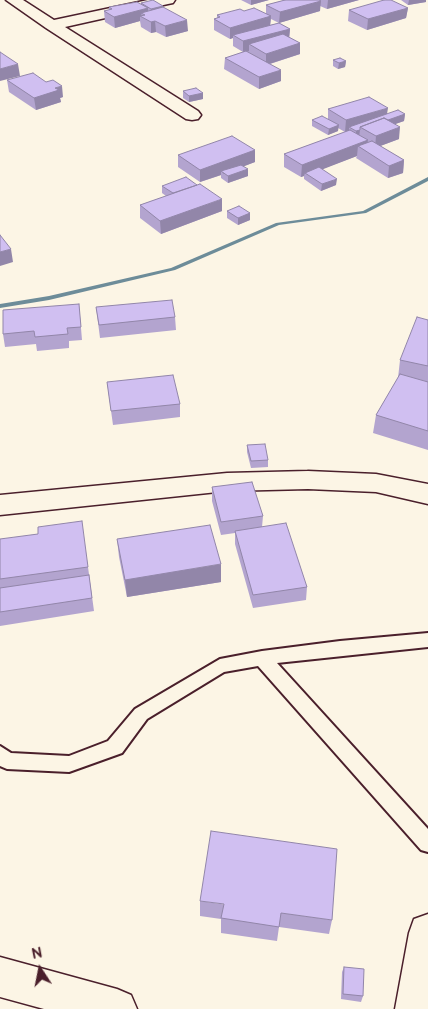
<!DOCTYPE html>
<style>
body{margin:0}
#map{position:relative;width:428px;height:1009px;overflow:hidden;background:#fcf5e5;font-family:"Balsamiq Sans",sans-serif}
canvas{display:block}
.north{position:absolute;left:15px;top:944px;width:50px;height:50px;-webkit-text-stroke:4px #fcf5e5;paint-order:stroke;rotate:349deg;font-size:14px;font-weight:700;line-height:20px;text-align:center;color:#4a1f2b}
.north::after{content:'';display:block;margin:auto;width:18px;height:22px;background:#4a1f2b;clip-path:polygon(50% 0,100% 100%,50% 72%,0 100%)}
</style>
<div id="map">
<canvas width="428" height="1009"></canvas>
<div class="north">N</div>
</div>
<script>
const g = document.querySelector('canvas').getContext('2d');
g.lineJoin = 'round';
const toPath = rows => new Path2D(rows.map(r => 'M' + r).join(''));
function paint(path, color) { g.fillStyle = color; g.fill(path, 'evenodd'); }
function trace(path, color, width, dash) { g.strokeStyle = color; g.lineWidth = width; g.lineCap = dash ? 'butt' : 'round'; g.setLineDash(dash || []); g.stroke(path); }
paint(toPath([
 [428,177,428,181,366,213,279,225,175,270,49,300,0,308,0,304,49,296,171,268,276,223,363,211,428,177]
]), '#6d8c99');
const lane = toPath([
 [428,633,428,647,277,663,428,829,428,852,421,850,258,666,224,672,147,719,122,753,69,772,7,769,0,766,0,746,11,753,69,756,108,741,135,709,220,659,262,651,340,641,428,633]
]);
const street = toPath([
 [6,0,23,0,54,20,148,0,175,0,173,3,168,4,65,27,198,111,201,115,198,119,192,120,186,119,46,28,6,0],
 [308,471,376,474,428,484,428,504,376,492,308,489,227,491,0,515,0,495,227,473,308,471],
 [428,914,428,1009,395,1009,409,933,414,919,428,914],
 [0,957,117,989,131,995,137,1009,44,1009,0,997,0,957]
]);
trace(lane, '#4a1f2b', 4);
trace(street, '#4a1f2b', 3);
paint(lane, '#fcf5e5');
paint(street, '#fcf5e5');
paint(toPath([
 [241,0,269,0,251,5],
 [285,0,359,0,327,9,320,6,320,11,279,23,290,29,289,37,300,43,300,54,270,64,281,81,259,89,224,69,225,58,243,52,233,46,233,38,230,39,214,30,214,19,217,18,217,15,244,11,266,14,266,5],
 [271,19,279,23,270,25],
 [401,0,426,0,426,2,408,5],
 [141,3,163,6,163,7,188,31,166,37,156,32,151,33,141,27,140,21,115,28,105,22,104,11,109,10,109,7,141,4],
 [408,8,406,18,367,30,348,21,349,10],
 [333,60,346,61,345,67,338,69,333,66],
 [7,80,63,97,60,98,61,102,36,110,9,92],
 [183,91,203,93,203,99,189,102,183,98],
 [328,109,387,114,405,114,404,121,395,124,399,139,380,146,404,160,403,173,388,178,356,158,357,156,322,169,336,185,321,191,304,179,304,176,301,177,284,167,284,154,345,132,338,128,338,131,328,135,312,126,312,120,328,119],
 [255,150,255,162,244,166,248,176,228,183,221,178,221,175,200,182,178,167,178,155],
 [162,186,222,211,161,234,140,218,140,205,166,196,162,193],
 [227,211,250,213,250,220,238,225,227,218],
 [79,304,82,340,69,341,69,348,37,351,36,344,5,347,3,334],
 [96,307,175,317,176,330,100,338],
 [428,320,428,450,373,433,376,415,398,378,400,360],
 [107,382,180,404,180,417,113,425],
 [247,445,268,460,268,467,251,468,247,452],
 [212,487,263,516,262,527,307,587,306,600,253,608,235,544,235,533,221,535,212,501],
 [0,539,88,567,94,611,0,626],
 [117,539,221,582,127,597,119,557],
 [200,901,332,920,329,934,279,927,277,941,221,933,221,919,200,916],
 [344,967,363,996,361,1002,341,999,342,972]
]), '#b3a4cf');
paint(toPath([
 [251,0,269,0,251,5],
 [328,0,359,0,327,9],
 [409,0,426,0,426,2,408,5],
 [321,1,320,11,279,23,280,12],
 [163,6,163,11,151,14,151,9],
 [148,8,148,19,145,15,141,13,142,17,140,16,140,21,115,28,114,17],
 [408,8,406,18,367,30,368,19],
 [271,16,270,27,233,35,233,38,230,39,230,28],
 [187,20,188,31,166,37,165,26],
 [155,21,156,32,151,33,151,22],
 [290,29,289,40,249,44,249,51,243,53,243,41],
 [300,43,300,54,266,65,266,54],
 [346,61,345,67,338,69,339,63],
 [18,64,20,76,0,81,0,69],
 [281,70,281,81,259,89,259,77],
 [62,86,63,97,60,98,61,102,36,110,34,98,55,88],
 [203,93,203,99,189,102,189,96],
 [388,108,386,120,349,127,349,131,345,132,346,120],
 [405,114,404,121,370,133,363,129],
 [339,125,338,131,328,135,329,129],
 [400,127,399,139,375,148,376,136],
 [360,130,359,137,356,138,356,131],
 [368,140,366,151,358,146,357,156,308,175,305,173,304,176,301,177,302,165],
 [255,150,255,162,224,174,221,171,221,175,200,182,200,170],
 [404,160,403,173,388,178,389,166],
 [248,169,248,176,228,183,228,176],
 [337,179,336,185,321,191,322,184],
 [222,199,222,211,161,234,160,221],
 [250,213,250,220,238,225,238,218],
 [11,249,13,262,0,266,0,252],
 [221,564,221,582,127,597,125,580]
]), '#9286a9');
const building = toPath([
 [153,0,163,6,151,9,141,3,153,0],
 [285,0,319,0,321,1,280,12,266,5,285,0],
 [384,0,391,0,408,8,368,19,349,10,384,0],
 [137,2,148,8,114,17,104,11,112,9,109,7,137,2],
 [163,7,187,20,165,26,155,21,151,22,140,16,145,15,141,13,163,7],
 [254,8,271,16,230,28,214,19,220,17,217,15,240,9,244,11,254,8],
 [279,23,290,29,243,41,233,35,279,23],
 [283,34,300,43,266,54,249,44,283,34],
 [246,51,281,70,259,77,225,58,246,51],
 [0,52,18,64,0,69,0,52],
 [340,58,346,61,339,63,333,60,340,58],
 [33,73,46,82,53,80,62,86,55,88,59,90,34,98,7,80,33,73],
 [196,88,203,93,189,96,183,91,196,88],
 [369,97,388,108,346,120,328,109,369,97],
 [398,110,405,114,388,120,384,118,360,127,360,130,356,131,349,127,398,110],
 [322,116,339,125,329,129,312,120,322,116],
 [384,118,400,127,376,136,360,127,384,118],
 [350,130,368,140,302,165,284,154,350,130],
 [232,136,255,150,200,170,178,155,232,136],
 [372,141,404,160,389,166,358,146,372,141],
 [241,165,248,169,228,176,221,171,241,165],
 [319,167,337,179,322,184,305,173,319,167],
 [186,177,197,185,173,193,162,186,186,177],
 [200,184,222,199,160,221,140,205,200,184],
 [239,206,250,213,238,218,227,211,239,206],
 [0,235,11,249,0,252,0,235],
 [172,300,175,317,99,325,96,307,172,300],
 [79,304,81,327,67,328,68,334,35,337,34,331,3,334,3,310,79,304],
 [417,317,428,320,428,366,400,360,417,317],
 [400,374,428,382,428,431,376,415,400,374],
 [173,375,180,404,111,411,107,382,173,375],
 [265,444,268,460,251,461,247,445,265,444],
 [252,482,263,516,221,522,212,487,252,482],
 [82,521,88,567,0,579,0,539,38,534,38,527,82,521],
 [286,523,307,587,253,595,235,531,286,523],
 [210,525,221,564,125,580,117,539,210,525],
 [89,575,92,598,0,612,0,588,89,575],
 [211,831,337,849,332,920,281,913,279,927,221,918,224,904,200,901,211,831],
 [344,967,364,969,363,996,343,994,344,967]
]);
paint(building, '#d0bff1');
trace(building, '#9286a9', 1);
</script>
